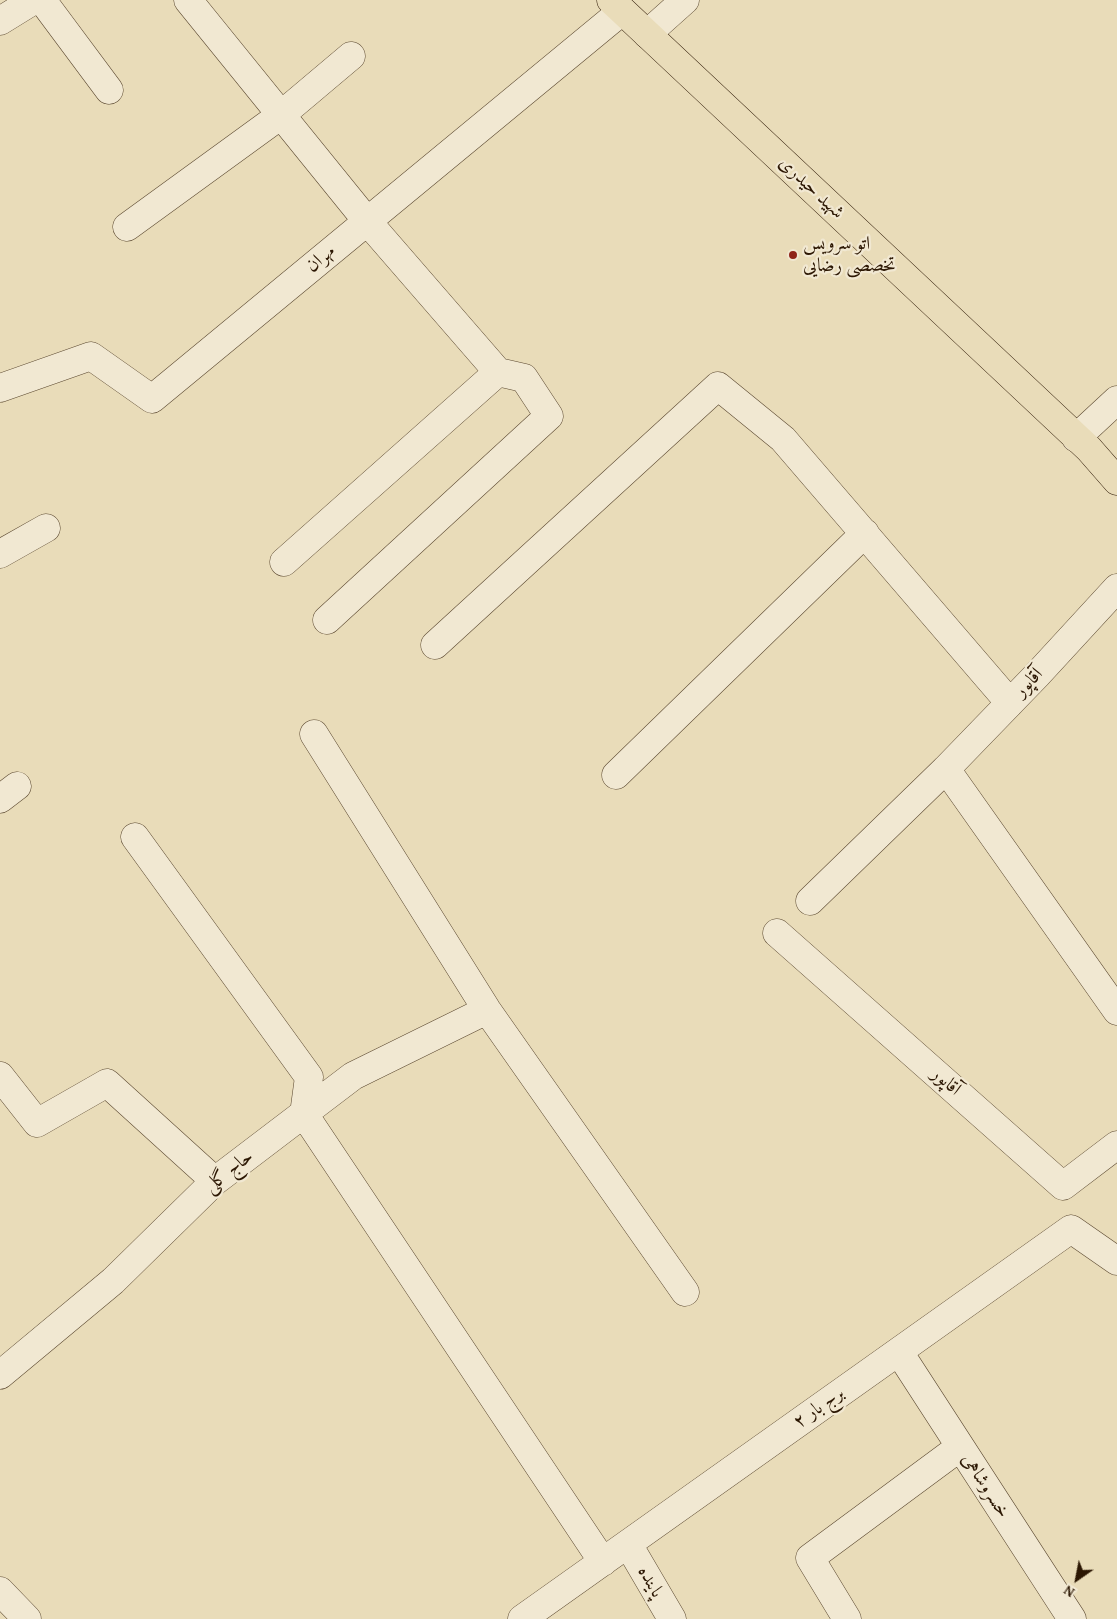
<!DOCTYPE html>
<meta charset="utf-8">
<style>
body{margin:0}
#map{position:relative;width:1117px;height:1619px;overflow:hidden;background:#e9dcb9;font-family:"Gentium Book Plus",serif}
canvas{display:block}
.north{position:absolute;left:1052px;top:1554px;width:50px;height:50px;-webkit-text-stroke:4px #f1e8d2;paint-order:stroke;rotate:213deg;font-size:14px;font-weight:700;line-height:20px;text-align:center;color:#2c1703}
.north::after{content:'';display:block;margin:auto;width:18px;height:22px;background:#2c1703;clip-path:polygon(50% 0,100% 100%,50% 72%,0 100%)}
</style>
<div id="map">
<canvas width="1117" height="1619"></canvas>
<div class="north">N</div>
</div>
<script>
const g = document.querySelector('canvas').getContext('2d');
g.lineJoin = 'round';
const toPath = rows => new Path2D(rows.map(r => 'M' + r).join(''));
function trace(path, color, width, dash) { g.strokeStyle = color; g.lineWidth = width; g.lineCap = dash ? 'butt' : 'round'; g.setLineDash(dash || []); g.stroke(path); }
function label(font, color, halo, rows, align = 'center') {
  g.font = font + ' "Gentium Book Plus",Amiri,serif'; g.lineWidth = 4.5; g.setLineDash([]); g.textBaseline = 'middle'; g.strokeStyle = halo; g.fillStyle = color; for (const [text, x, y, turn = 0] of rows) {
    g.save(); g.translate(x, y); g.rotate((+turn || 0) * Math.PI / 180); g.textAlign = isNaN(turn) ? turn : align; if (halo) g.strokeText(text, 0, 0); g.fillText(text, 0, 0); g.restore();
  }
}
const minor = toPath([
 [42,0,109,90],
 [188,0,367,221,498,372,284,562],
 [0,21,34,0],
 [647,34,685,0],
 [127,227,281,115,351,56],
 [0,388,91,356,152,399,622,11],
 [1076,438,1117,400],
 [0,554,46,528],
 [327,620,549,416,524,378,498,372],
 [435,645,718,386,783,439,1010,703],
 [314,734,487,1010,685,1292],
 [946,769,1117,1011],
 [616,775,865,533],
 [0,799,17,786],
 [135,837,309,1077,304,1114,603,1562],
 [810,901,946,769,1037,675,1117,588],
 [777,933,1063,1186,1117,1145],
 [0,1076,37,1123,107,1083,215,1181],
 [899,1352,1072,1619],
 [0,1375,113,1281,215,1181,353,1076,487,1010],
 [628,1544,672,1619],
 [0,1591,27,1619],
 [522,1619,1071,1229,1117,1261],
 [847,1619,810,1558,960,1447]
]);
const major = toPath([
 [611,0,1089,449,1117,481]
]);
trace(minor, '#5b4830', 29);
trace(major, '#2c1703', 29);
trace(minor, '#f1e8d2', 28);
trace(major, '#e9dcb9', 28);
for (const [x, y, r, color] of [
 [793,255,5,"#8f2418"]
]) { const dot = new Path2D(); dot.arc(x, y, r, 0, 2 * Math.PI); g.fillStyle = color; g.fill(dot); trace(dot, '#f1e8d2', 2); }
label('19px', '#2c1703', '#f1e8d2', [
 ["شهید حیدری",811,188,43],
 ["مهران",321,259,-40],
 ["آقاپور",1029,683,-46],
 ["آقاپور",946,1082,41],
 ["حاج گلی",229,1172,-39],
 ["برج بار ۲",819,1408,-35],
 ["خسروشاهی",985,1486,57],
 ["پاینده",650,1582,60]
]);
label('19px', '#2c1703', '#f1e8d2', [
 ["اتو سرویس",803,244],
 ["تخصصی رضایی",803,266]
], 'left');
</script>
